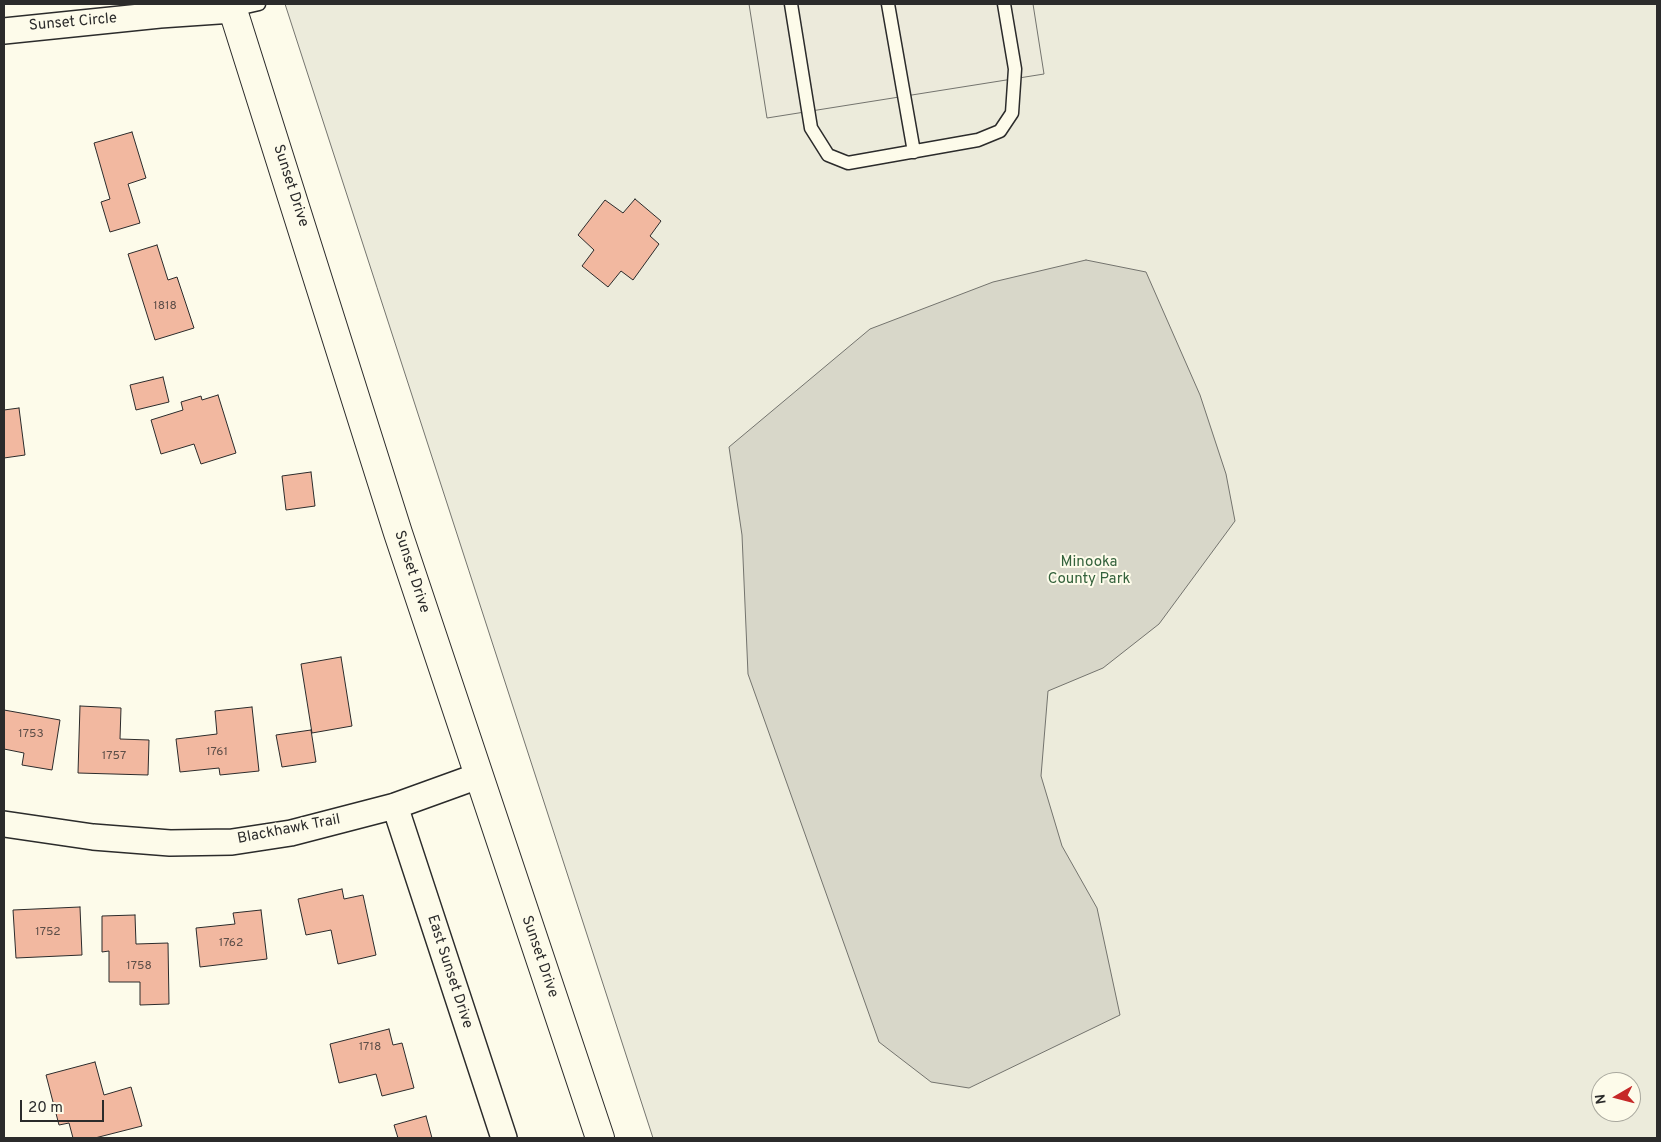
<!DOCTYPE html>
<style>
body{margin:0}
#map{position:relative;width:1661px;height:1142px;overflow:hidden;background:#fdfbea;font-family:Overpass,sans-serif}
canvas{display:block}
.frame{position:absolute;inset:0;border:5px solid #2b2b2b;pointer-events:none}
.north{position:absolute;left:1591px;top:1072px;width:50px;height:50px;box-sizing:border-box;background:#fdfbea;border:1px solid #a9a89e;border-radius:50%;rotate:262deg;font-size:14px;font-weight:700;line-height:20px;text-align:center;color:#2b2b2b}
.north::after{content:'';display:block;margin:auto;width:18px;height:22px;background:#c62828;clip-path:polygon(50% 0,100% 100%,50% 72%,0 100%)}
.scale{position:absolute;left:20px;top:1100px;width:84px;height:22px;box-sizing:border-box;border:2px solid #2b2b2b;border-top:0;padding-left:6px;font-size:15px;line-height:18px;white-space:nowrap;color:#2b2b2b;-webkit-text-stroke:4px #fdfbea;paint-order:stroke}
</style>
<div id="map">
<canvas width="1661" height="1142"></canvas>
<div class="frame"></div>
<div class="north">N</div>
<div class="scale">20 m</div>
</div>
<script>
const g = document.querySelector('canvas').getContext('2d');
g.lineJoin = 'round';
function paint(path, color) { g.fillStyle = color; g.fill(path, 'evenodd'); }
const toPath = rows => new Path2D(rows.map(r => 'M' + r).join(''));
function trace(path, color, width, dash) { g.strokeStyle = color; g.lineWidth = width; g.lineCap = dash ? 'butt' : 'round'; g.setLineDash(dash || []); g.stroke(path); }
function label(font, color, halo, rows, align = 'center') {
  g.font = font + ' Overpass,sans-serif'; g.lineWidth = 4; g.setLineDash([]); g.textBaseline = 'middle'; g.strokeStyle = halo; g.fillStyle = color; for (const [text, x, y, turn = 0] of rows) {
    g.save(); g.translate(x, y); g.rotate((+turn || 0) * Math.PI / 180); g.textAlign = isNaN(turn) ? turn : align; if (halo) g.strokeText(text, 0, 0); g.fillText(text, 0, 0); g.restore();
  }
}
const green = toPath([
 [285,4,1657,4,1657,1138,653,1138,285,4],
 [1601,1082,1631,1082,1631,1112,1601,1112,1601,1082]
]);
paint(green, '#ecebdb');
trace(green, '#74746e', 1);
const parking = toPath([
 [749,4,1033,4,1044,74,767,118,749,4]
]);
paint(parking, '#eceadb');
trace(parking, '#74746e', 1);
const water = toPath([
 [1086,260,1146,272,1200,395,1226,474,1235,521,1159,624,1103,668,1048,691,1041,776,1062,846,1097,908,1120,1015,969,1088,931,1082,879,1042,748,674,742,535,729,447,870,329,993,282,1086,260]
]);
paint(water, '#d8d7c9');
trace(water, '#74746e', 1);
const building = toPath([
 [132,132,146,178,128,184,140,223,110,232,101,202,110,199,94,143,132,132],
 [635,199,661,221,650,236,659,244,633,280,621,271,608,287,582,266,594,250,578,235,605,200,623,213,635,199],
 [157,245,168,280,177,277,194,328,155,340,128,254,157,245],
 [163,377,169,402,136,410,130,385,163,377],
 [218,395,236,453,201,464,194,444,161,454,151,420,183,410,181,402,201,396,202,400,218,395],
 [19,408,25,455,4,458,4,410,19,408],
 [311,472,315,506,286,510,282,476,311,472],
 [341,657,352,726,312,733,301,664,341,657],
 [80,706,121,708,120,739,149,740,148,775,78,773,80,706],
 [252,707,259,771,220,775,219,768,180,772,176,739,217,734,215,711,252,707],
 [4,710,60,720,52,770,22,765,24,753,4,749,4,710],
 [311,730,316,762,282,767,276,735,311,730],
 [342,889,344,899,363,895,376,955,338,964,331,930,306,935,298,899,342,889],
 [80,907,82,955,16,958,13,910,80,907],
 [261,910,267,959,200,967,196,928,235,924,233,913,261,910],
 [135,915,136,944,168,943,169,1004,140,1005,140,982,109,982,109,951,102,952,102,916,135,915],
 [389,1029,393,1045,402,1043,414,1088,382,1096,376,1074,339,1083,330,1044,389,1029],
 [95,1062,104,1095,131,1087,142,1126,95,1138,73,1138,69,1123,59,1125,46,1075,95,1062],
 [426,1116,432,1138,398,1138,394,1125,426,1116]
]);
paint(building, '#f2b8a0');
trace(building, '#2b2b2b', 1);
const lane = toPath([
 [791,4,811,128,828,155,848,163,978,140,1000,131,1012,113,1015,69,1004,4],
 [888,4,914,152],
 [233,10,259,4]
]);
const street = toPath([
 [4,31,160,15,233,10],
 [395,806,504,1138],
 [4,824,93,837,170,843,232,842,291,833,395,806,478,776]
]);
const secondary = toPath([
 [231,4,398,533,600,1138]
]);
trace(lane, '#2b2b2b', 15);
trace(street, '#2b2b2b', 28);
trace(secondary, '#2b2b2b', 30);
trace(lane, '#fdfbea', 12);
trace(street, '#fdfbea', 25);
trace(secondary, '#fdfbea', 28);
label('12px', '#5d4e48', null, [
 ["1818",165,307],
 ["1753",31,735],
 ["1761",217,753],
 ["1757",114,757],
 ["1752",48,933],
 ["1762",231,944],
 ["1758",139,967],
 ["1718",370,1048]
]);
label('15px', '#2b2b2b', '#fdfbea', [
 ["Sunset Circle",73,23,-5],
 ["Sunset Drive",290,186,72],
 ["Sunset Drive",411,572,72],
 ["Blackhawk Trail",289,830,-11],
 ["Sunset Drive",539,957,71],
 ["East Sunset Drive",449,972,72]
]);
label('15px', '#34623c', '#fdfbea', [
 ["Minooka",1089,563],
 ["County Park",1089,580]
]);
</script>
